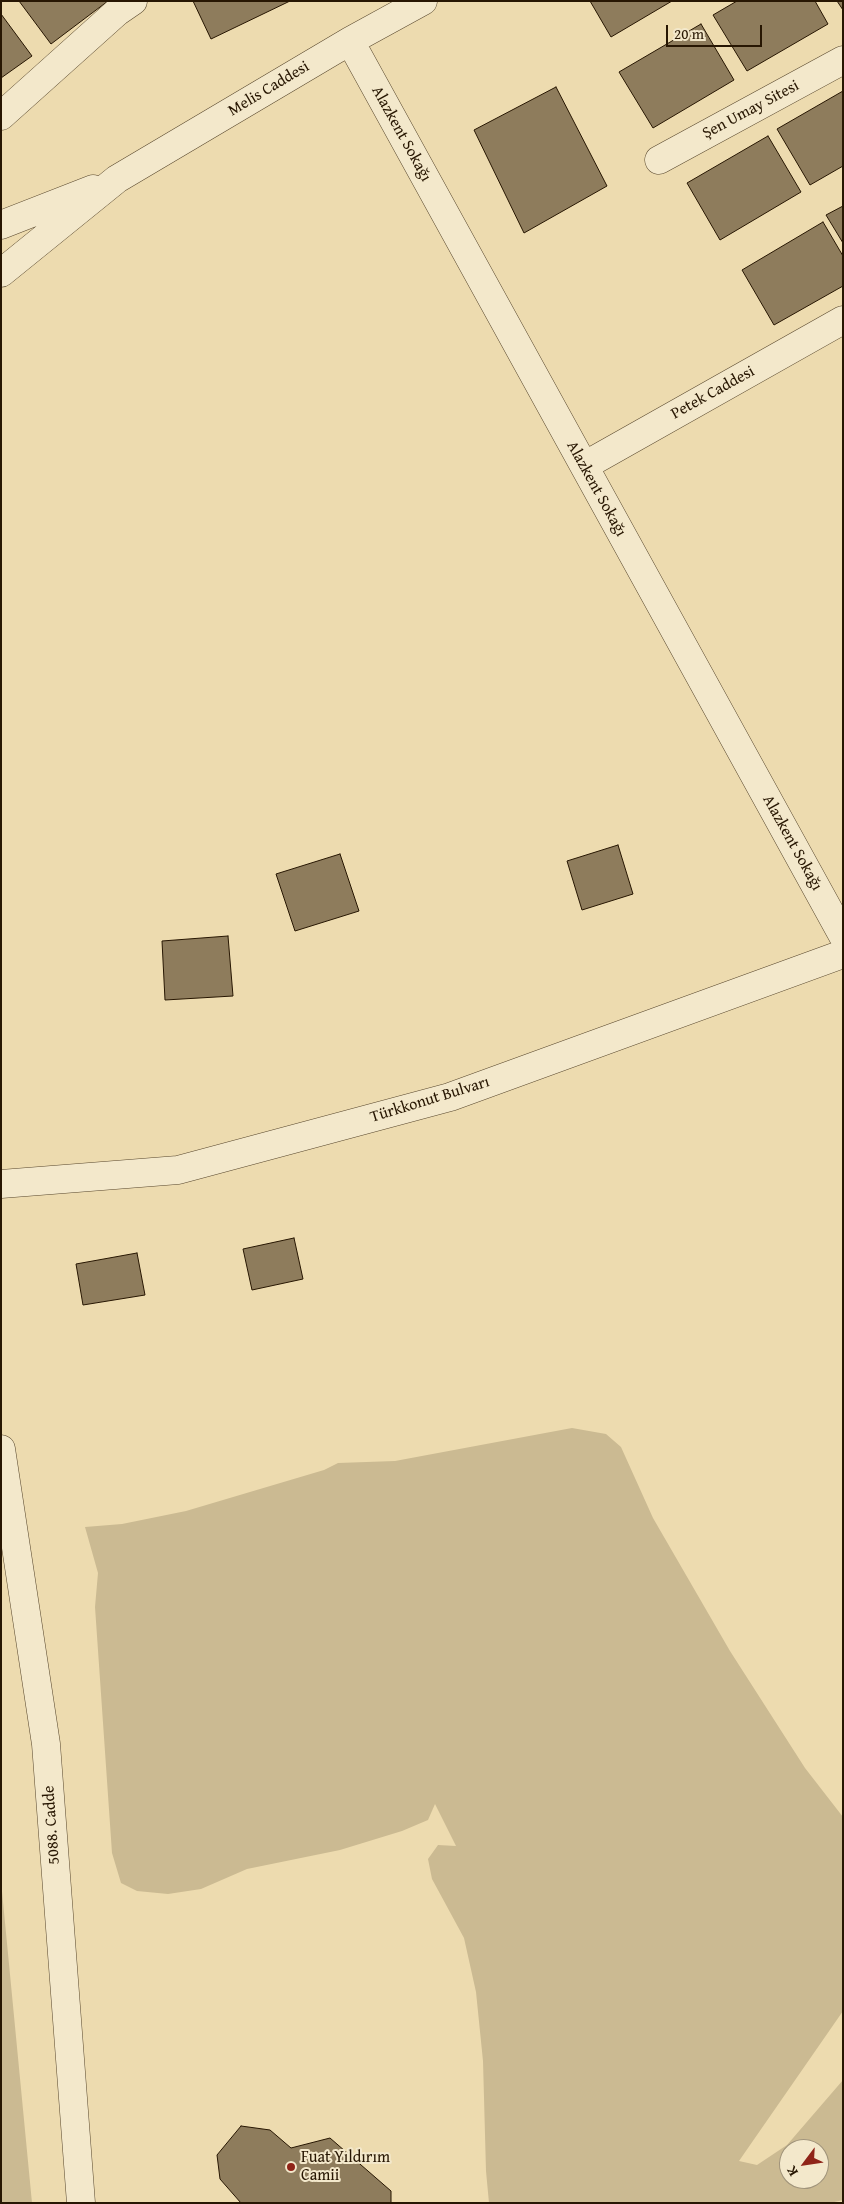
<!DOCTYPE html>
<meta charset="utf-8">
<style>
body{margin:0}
#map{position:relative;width:844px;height:2204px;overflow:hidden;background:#eddbaf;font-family:"Gentium Book Plus",serif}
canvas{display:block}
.frame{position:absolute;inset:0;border:2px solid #271602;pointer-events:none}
.north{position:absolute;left:779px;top:2139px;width:50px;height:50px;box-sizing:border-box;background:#f3e8cb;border:1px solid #a1947b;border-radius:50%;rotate:239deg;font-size:14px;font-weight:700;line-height:20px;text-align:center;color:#271602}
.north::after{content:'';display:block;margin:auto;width:18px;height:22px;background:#8f2418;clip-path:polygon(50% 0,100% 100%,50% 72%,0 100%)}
.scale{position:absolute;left:666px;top:25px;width:96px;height:22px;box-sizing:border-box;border:2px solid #271602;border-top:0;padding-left:6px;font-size:15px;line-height:18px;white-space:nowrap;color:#271602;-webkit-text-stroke:4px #f3e8cb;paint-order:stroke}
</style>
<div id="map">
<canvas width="844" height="2204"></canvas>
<div class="frame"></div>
<div class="north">K</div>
<div class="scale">20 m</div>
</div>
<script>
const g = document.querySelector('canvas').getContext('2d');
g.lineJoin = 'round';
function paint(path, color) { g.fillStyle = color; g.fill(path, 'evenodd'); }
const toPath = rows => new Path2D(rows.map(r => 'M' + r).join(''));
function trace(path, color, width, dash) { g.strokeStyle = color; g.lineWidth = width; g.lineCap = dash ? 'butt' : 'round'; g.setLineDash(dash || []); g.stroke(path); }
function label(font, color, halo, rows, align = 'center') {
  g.font = font + ' "Gentium Book Plus",serif'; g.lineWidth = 4; g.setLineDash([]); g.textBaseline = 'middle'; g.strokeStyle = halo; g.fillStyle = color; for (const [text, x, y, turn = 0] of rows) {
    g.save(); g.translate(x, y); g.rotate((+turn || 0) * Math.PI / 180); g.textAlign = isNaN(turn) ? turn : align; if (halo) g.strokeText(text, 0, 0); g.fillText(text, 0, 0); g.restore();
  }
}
paint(toPath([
 [572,1428,606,1434,621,1447,653,1518,730,1651,805,1768,843,1817,843,2011,739,2161,757,2165,787,2145,843,2080,843,2200,830,2203,489,2203,486,2171,483,2061,476,1992,464,1938,432,1879,428,1859,438,1845,456,1846,435,1804,428,1820,402,1831,340,1850,247,1869,201,1889,168,1894,137,1891,121,1883,112,1853,95,1607,98,1573,85,1527,122,1524,186,1511,324,1470,338,1463,395,1461],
 [789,2149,819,2149,819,2179,789,2179],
 [1,1881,32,2203,1,2203]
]), '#cbba92');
const building = toPath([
 [19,1,108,1,51,44,19,1],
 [193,1,290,1,211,39,193,1],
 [590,1,672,1,611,37,590,1],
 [737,1,815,1,828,24,747,71,713,15,737,1],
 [837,1,843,1,843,10,837,1],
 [1,14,32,56,1,78,1,14],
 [701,24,734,80,653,128,619,72,701,24],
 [556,87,607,186,524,233,474,130,556,87],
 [843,91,843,166,810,185,777,129,843,91],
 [768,136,801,192,720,240,687,183,768,136],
 [843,206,843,243,826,215,843,206],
 [823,222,843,256,843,286,774,325,742,270,823,222],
 [618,845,633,894,582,910,567,861,618,845],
 [340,854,359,911,295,931,276,874,340,854],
 [228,936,233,996,165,1000,162,941,228,936],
 [294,1238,303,1279,252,1290,243,1249,294,1238],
 [137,1253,145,1295,83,1305,76,1264,137,1253],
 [241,2126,270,2130,291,2148,330,2138,391,2191,391,2203,241,2203,220,2179,217,2155,241,2126]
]);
paint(building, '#8e7c5c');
trace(building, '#271602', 1);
const minor = toPath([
 [350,41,843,936],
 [1,116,117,12,133,1],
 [659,160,843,60],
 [1,225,93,189],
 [1,273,117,179,350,41,423,1],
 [584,466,843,320]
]);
const tertiary = toPath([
 [1,1184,178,1170,450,1097,843,954],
 [1,1449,46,1744,81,2203]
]);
trace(minor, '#58472d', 29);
trace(tertiary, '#58472d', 29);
trace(minor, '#f3e8cb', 28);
trace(tertiary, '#f3e8cb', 28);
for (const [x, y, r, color] of [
 [291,2167,5,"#8f2418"]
]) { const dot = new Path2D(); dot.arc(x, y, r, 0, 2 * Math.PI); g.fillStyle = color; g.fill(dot); trace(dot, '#f3e8cb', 2); }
label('16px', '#271602', '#f3e8cb', [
 ["Melis Caddesi",269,89,-31],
 ["Şen Umay Sitesi",751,110,-28],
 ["Alazkent Sokağı",401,134,61],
 ["Petek Caddesi",713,393,-29],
 ["Alazkent Sokağı",596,489,61],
 ["Alazkent Sokağı",792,843,61],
 ["Türkkonut Bulvarı",430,1100,-17],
 ["5088. Cadde",52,1825,-94]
]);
label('16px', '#271602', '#f3e8cb', [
 ["Fuat Yıldırım",301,2158],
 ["Camii",301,2176]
], 'left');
</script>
